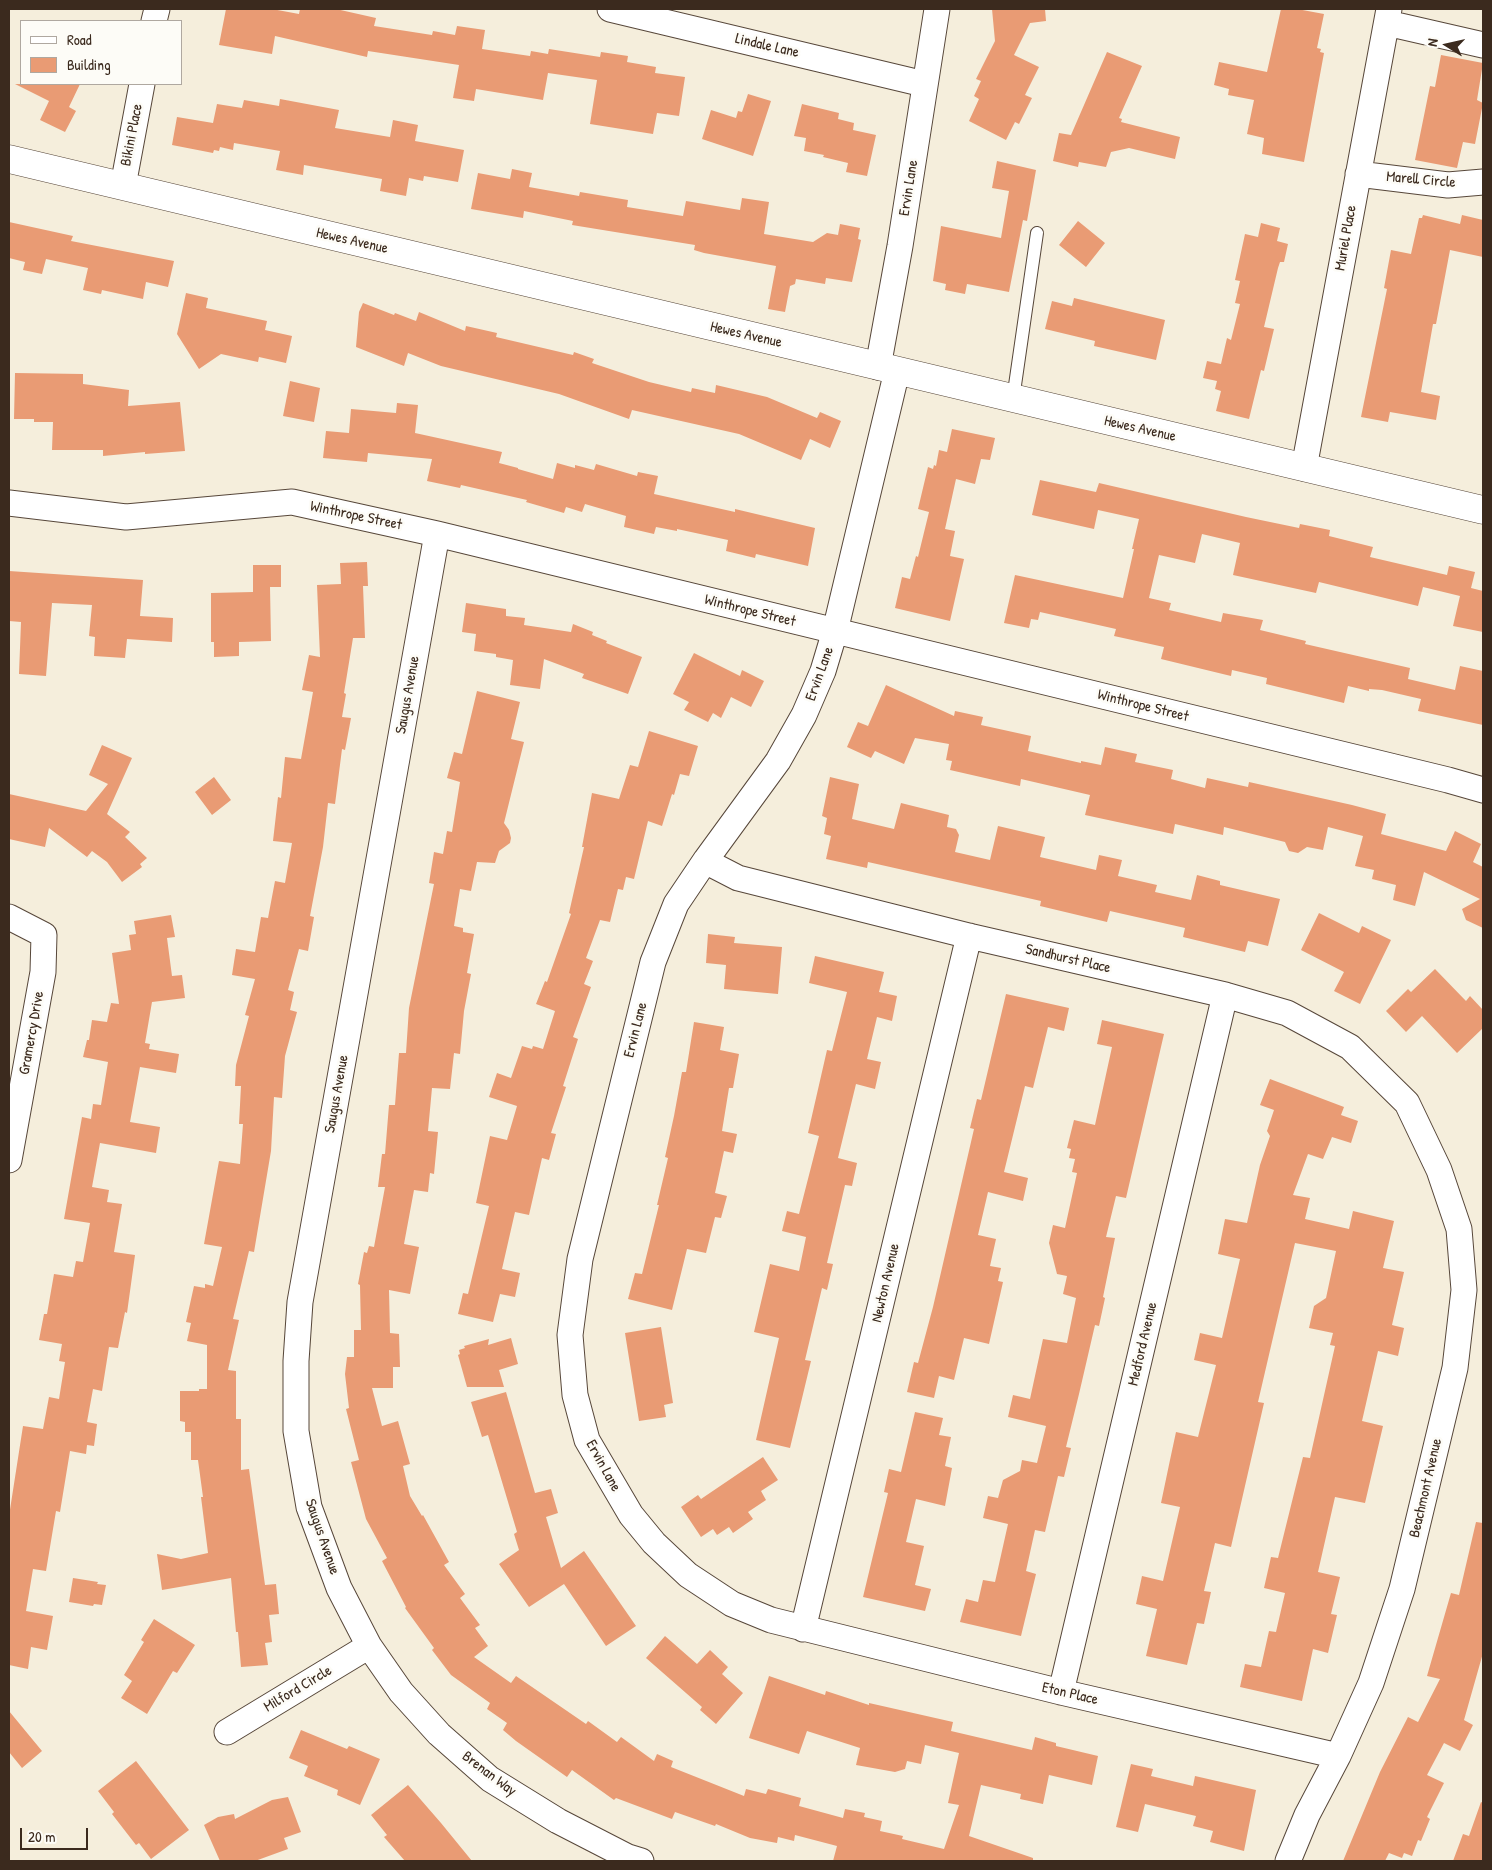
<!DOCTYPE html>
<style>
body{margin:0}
#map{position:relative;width:1492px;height:1870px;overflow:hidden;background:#f5eedc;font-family:"Patrick Hand",sans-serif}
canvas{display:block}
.frame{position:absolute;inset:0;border:10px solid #3b2a1e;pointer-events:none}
.legend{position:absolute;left:20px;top:20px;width:162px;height:65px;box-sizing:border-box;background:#fdfcf7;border:1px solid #afa8a0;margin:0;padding:6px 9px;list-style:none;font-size:15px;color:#3b2a1e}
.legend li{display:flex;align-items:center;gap:10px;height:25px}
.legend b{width:25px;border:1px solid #afa8a0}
.north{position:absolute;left:1422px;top:20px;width:50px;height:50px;-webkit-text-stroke:4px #fdfcf7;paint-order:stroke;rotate:280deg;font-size:14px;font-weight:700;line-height:20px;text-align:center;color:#3b2a1e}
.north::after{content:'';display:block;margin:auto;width:18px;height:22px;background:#3b2a1e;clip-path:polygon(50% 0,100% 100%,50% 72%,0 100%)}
.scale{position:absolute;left:20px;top:1828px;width:68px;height:22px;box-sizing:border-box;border:2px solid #3b2a1e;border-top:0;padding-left:6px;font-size:15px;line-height:18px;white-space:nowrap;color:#3b2a1e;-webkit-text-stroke:4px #fdfcf7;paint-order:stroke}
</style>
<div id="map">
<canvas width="1492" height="1870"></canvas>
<div class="frame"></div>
<ul class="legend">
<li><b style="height:6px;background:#fff"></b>Road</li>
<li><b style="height:14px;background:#e99b74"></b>Building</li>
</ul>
<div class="north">N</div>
<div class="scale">20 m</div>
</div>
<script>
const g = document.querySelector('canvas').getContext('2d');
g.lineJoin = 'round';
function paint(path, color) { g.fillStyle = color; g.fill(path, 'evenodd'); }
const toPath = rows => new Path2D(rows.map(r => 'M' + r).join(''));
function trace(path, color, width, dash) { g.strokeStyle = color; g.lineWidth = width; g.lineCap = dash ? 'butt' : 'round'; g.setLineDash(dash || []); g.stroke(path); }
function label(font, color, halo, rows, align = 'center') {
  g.font = font + ' "Patrick Hand",sans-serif'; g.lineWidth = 5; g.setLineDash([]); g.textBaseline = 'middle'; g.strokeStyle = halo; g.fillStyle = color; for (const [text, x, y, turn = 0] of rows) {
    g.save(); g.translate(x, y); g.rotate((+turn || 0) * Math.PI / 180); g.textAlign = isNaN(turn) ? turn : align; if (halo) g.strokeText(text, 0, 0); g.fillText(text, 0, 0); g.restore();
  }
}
paint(toPath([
 [226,9,272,9,299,14,300,9,336,9,376,18,374,26,432,35,433,31,455,35,457,26,485,30,482,49,530,56,531,51,548,54,549,49,600,57,601,52,628,56,627,62,656,67,655,73,685,77,679,116,657,113,653,134,590,124,597,80,548,73,543,100,476,89,474,101,453,98,459,65,368,51,367,57,275,36,272,54,219,45],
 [992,9,1045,9,1046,21,1030,23,1014,55,1039,67,1025,95,1032,98,1019,124,1015,122,1006,140,969,121,979,99,974,96,981,81,976,79,995,41],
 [1281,9,1297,9,1324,14,1317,48,1321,49,1320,52,1324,53,1304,162,1262,154,1264,138,1247,134,1254,100,1228,95,1229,89,1214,85,1219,62,1267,72],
 [1107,52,1142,66,1119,118,1122,119,1121,122,1180,137,1175,159,1129,148,1111,152,1106,167,1079,162,1078,167,1053,161,1059,133,1071,135],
 [1441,55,1483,63,1477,100,1483,103,1475,144,1463,142,1457,168,1415,160,1430,86,1435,87],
 [15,84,80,84,69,107,76,111,65,132,40,120,49,101],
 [748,94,771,101,753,156,702,139,711,110,736,118,738,111,742,112],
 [280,99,339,110,335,128,390,137,393,120,418,125,415,141,464,150,458,182,424,176,423,181,409,178,406,196,380,191,382,179,304,165,303,175,276,170,280,151,234,143,233,150,220,147,219,151,214,150,213,153,172,145,177,117,213,123,217,104,242,108,244,100,279,106],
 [802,104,839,113,838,119,854,123,853,130,876,135,867,176,846,172,848,163,823,157,824,155,804,151,806,138,794,136],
 [997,161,1036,170,1027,221,1023,220,1009,292,967,284,965,294,945,290,946,284,933,281,941,226,1001,238,1009,191,992,188],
 [512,169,532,173,529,187,579,196,580,192,628,200,627,207,683,216,686,201,740,210,742,198,769,202,764,234,813,242,827,233,838,235,840,224,860,228,858,239,861,240,852,282,826,278,825,284,796,279,795,284,790,286,785,312,768,309,776,266,704,253,694,250,695,245,572,225,573,221,524,211,523,218,471,209,478,173,510,179],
 [1423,215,1460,224,1462,215,1483,220,1483,257,1450,250,1436,324,1433,324,1421,392,1440,396,1436,420,1390,412,1388,422,1361,417,1387,289,1384,288,1391,250,1411,254,1419,218,1422,218],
 [1078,221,1105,243,1086,267,1059,245],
 [9,222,73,236,71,241,174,261,168,287,146,282,143,299,102,290,101,294,83,290,88,268,46,259,42,274,23,270,25,262,9,258],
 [1261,223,1280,228,1277,241,1288,244,1284,262,1280,262,1278,268,1264,327,1274,329,1264,371,1261,370,1249,419,1216,411,1221,391,1215,389,1217,381,1203,378,1207,361,1221,364,1227,338,1231,340,1240,304,1235,303,1240,281,1235,280,1245,234,1258,237],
 [186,293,208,298,206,308,267,321,265,330,292,336,286,363,259,357,258,362,221,354,199,369,177,334],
 [1074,298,1165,320,1156,360,1094,346,1095,341,1045,329,1052,301,1072,306],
 [363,303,394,315,395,313,416,321,419,312,465,331,466,326,497,333,496,337,573,355,574,352,594,359,592,363,649,382,691,392,692,388,715,393,716,385,767,397,817,418,820,412,841,421,830,448,810,439,801,460,739,434,632,410,629,419,559,394,441,366,408,353,404,366,356,347,359,312],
 [15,373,83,374,83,384,129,390,128,406,180,402,185,451,145,454,145,452,103,456,103,450,52,450,53,422,34,422,34,419,14,419],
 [290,381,320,388,314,422,283,416],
 [397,403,418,405,415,433,502,452,499,463,518,468,518,469,553,479,557,463,575,468,575,465,594,470,596,464,637,476,638,472,658,476,654,494,735,512,735,509,815,528,808,566,756,554,755,558,726,551,728,540,677,529,677,531,656,527,654,534,624,527,626,516,585,504,582,512,566,507,564,513,526,502,527,500,461,485,460,488,427,481,432,459,368,453,367,462,323,458,326,431,349,433,351,409,396,413],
 [952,429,995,438,990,460,981,459,975,484,956,479,945,529,955,531,950,556,964,559,950,621,895,608,902,577,910,579,916,556,918,557,929,512,918,509,928,467,933,469,934,465,936,466,939,450,947,452],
 [1040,480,1096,492,1099,483,1246,517,1299,528,1300,524,1330,530,1329,536,1373,547,1370,557,1447,575,1449,566,1475,572,1471,588,1483,591,1483,632,1453,626,1460,596,1423,587,1418,606,1319,582,1316,593,1233,575,1240,543,1202,534,1195,563,1159,555,1149,598,1171,603,1169,610,1221,622,1223,613,1263,620,1260,630,1306,641,1305,644,1410,668,1408,679,1455,690,1460,666,1483,671,1483,725,1418,711,1421,699,1382,690,1369,689,1369,691,1348,686,1344,703,1266,684,1267,678,1232,670,1231,676,1161,659,1164,647,1114,636,1116,629,1040,612,1038,620,1031,619,1029,628,1004,623,1015,575,1123,598,1134,549,1132,549,1139,519,1098,510,1094,529,1032,515],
 [367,562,368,586,363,586,365,638,353,638,344,693,346,694,342,717,351,718,345,750,342,749,335,804,328,803,323,847,310,916,314,917,308,951,299,949,288,990,294,992,290,1010,297,1012,285,1056,282,1098,274,1097,271,1151,254,1252,249,1251,233,1319,239,1320,228,1370,236,1371,236,1419,241,1419,241,1470,249,1469,265,1585,276,1584,279,1614,269,1615,272,1642,265,1643,268,1665,241,1667,238,1632,236,1632,231,1578,162,1590,157,1554,181,1559,208,1553,201,1497,203,1497,198,1460,191,1460,191,1432,185,1432,185,1422,180,1421,180,1391,199,1391,199,1389,207,1389,207,1345,187,1341,191,1323,186,1322,194,1286,205,1288,205,1284,213,1286,222,1247,204,1244,219,1161,240,1164,243,1124,239,1124,241,1086,235,1086,236,1065,249,1016,245,1015,255,979,232,975,236,949,255,952,261,917,268,918,275,881,285,883,292,843,273,841,278,797,281,798,285,757,301,759,313,692,302,690,309,655,320,657,317,585,341,584,340,563],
 [253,565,281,565,281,587,270,587,271,641,239,642,239,656,214,657,214,642,211,642,211,593,253,592],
 [9,571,143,580,140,616,173,618,172,642,127,639,125,658,94,656,95,637,89,636,92,605,52,603,46,676,19,674,21,622,9,621],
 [466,603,506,609,506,616,525,618,524,625,571,632,573,624,593,632,592,635,607,641,606,643,642,657,628,694,582,678,584,674,544,659,540,689,510,685,513,660,496,657,496,654,474,651,476,634,462,632],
 [694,653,740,676,742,670,764,681,751,707,731,697,721,718,713,713,708,722,684,710,689,702,673,694],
 [886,685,954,716,955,711,983,717,981,725,1031,736,1028,751,1081,763,1081,761,1101,765,1105,747,1137,754,1135,762,1173,770,1171,779,1205,788,1207,778,1248,787,1249,782,1352,805,1386,814,1381,834,1446,851,1455,831,1481,844,1473,862,1483,867,1483,928,1466,920,1462,909,1480,899,1424,872,1415,906,1393,900,1396,885,1372,879,1374,870,1355,866,1363,836,1328,827,1323,850,1307,847,1298,853,1289,851,1285,842,1224,827,1223,835,1175,824,1173,834,1085,815,1090,795,1021,779,1020,786,950,770,952,761,946,760,949,744,915,738,904,764,875,751,871,758,847,747,858,722,868,726],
 [477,691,520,702,511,739,524,742,504,823,509,830,511,838,510,843,499,851,495,863,477,862,471,891,460,889,454,926,463,928,463,932,474,934,467,973,471,974,464,1011,460,1054,454,1053,450,1089,432,1088,428,1131,438,1132,434,1174,430,1173,428,1192,414,1190,404,1244,419,1247,410,1294,389,1290,390,1333,399,1334,400,1367,393,1367,393,1388,372,1388,382,1426,398,1421,410,1464,403,1466,410,1496,422,1516,423,1515,449,1562,444,1565,465,1594,460,1598,480,1625,475,1628,488,1646,474,1657,511,1683,516,1676,586,1724,588,1721,617,1742,621,1737,654,1761,657,1754,673,1761,671,1767,744,1796,746,1789,766,1794,768,1789,801,1798,799,1806,843,1818,845,1809,865,1813,864,1817,882,1821,880,1831,903,1836,902,1839,944,1849,959,1805,948,1803,959,1753,925,1745,921,1764,907,1761,905,1769,895,1772,856,1765,860,1748,807,1731,799,1754,749,1738,769,1676,825,1695,826,1691,869,1705,869,1703,953,1722,951,1731,1032,1750,1035,1737,1056,1743,1056,1746,1098,1756,1092,1785,1049,1775,1043,1804,1020,1799,1021,1794,981,1785,969,1836,1033,1858,1033,1861,833,1861,837,1846,795,1835,794,1841,778,1837,777,1843,750,1838,716,1824,715,1826,675,1812,672,1819,616,1798,614,1800,572,1770,567,1777,516,1741,503,1730,507,1723,487,1709,490,1703,451,1675,432,1650,434,1648,405,1608,406,1607,382,1561,387,1558,366,1519,351,1462,359,1460,346,1409,349,1408,345,1374,347,1357,354,1357,354,1330,361,1330,360,1285,358,1284,364,1252,367,1253,369,1246,374,1247,385,1187,378,1187,382,1154,385,1154,389,1105,395,1105,399,1053,406,1053,409,1008,434,884,429,883,434,852,443,854,447,831,452,832,460,782,447,778,454,752,462,754],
 [649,731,698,746,689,776,680,774,674,795,672,794,662,826,648,821,634,879,626,877,623,890,618,889,610,922,600,920,586,958,593,961,584,984,591,987,573,1037,578,1039,563,1086,566,1087,551,1133,556,1134,549,1160,542,1158,529,1215,515,1212,502,1269,520,1273,515,1297,500,1294,493,1322,458,1314,463,1293,468,1294,489,1206,476,1203,490,1136,507,1140,517,1106,489,1097,497,1073,511,1078,522,1046,532,1049,533,1046,543,1049,555,1011,536,1004,545,981,547,982,571,914,569,913,584,847,582,847,592,793,619,799,630,765,638,767],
 [102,745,132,758,107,814,130,832,125,837,147,858,140,864,142,867,122,882,107,862,92,851,87,857,49,828,45,847,9,839,9,794,86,811,108,784,89,775],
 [214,777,231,800,212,815,195,792],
 [830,777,859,784,852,819,894,829,901,803,949,815,947,827,956,829,959,835,955,852,990,860,998,826,1045,837,1040,857,1096,870,1099,855,1122,860,1118,876,1157,885,1155,892,1191,900,1197,875,1220,881,1220,885,1280,899,1268,946,1248,941,1245,952,1183,937,1185,928,1110,911,1107,922,1040,906,1041,901,868,862,867,868,826,859,831,836,824,834,827,818,822,816],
 [1319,913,1359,933,1362,926,1391,940,1360,1004,1334,991,1344,972,1301,950],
 [171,915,175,937,167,938,172,976,182,975,185,998,152,1002,145,1043,150,1044,149,1049,179,1054,176,1073,140,1067,130,1122,160,1127,156,1153,100,1143,92,1187,109,1190,107,1202,122,1204,114,1252,135,1255,127,1313,125,1312,118,1348,109,1347,102,1391,93,1389,87,1422,97,1424,94,1446,87,1445,86,1454,70,1451,60,1512,56,1511,46,1571,33,1569,26,1611,53,1616,47,1650,31,1647,28,1669,9,1665,9,1516,23,1426,43,1429,49,1397,59,1399,65,1362,59,1361,62,1344,39,1340,44,1314,47,1314,54,1274,73,1277,76,1261,83,1262,90,1223,64,1219,82,1117,91,1119,93,1104,101,1105,108,1062,83,1057,87,1040,89,1040,92,1020,107,1022,111,1003,119,1004,112,953,131,950,129,935,136,934,134,921],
 [708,934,735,937,734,943,782,947,778,994,724,989,726,965,706,963],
 [815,956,884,972,879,992,897,996,892,1021,877,1017,867,1059,881,1062,875,1089,856,1084,838,1158,857,1163,852,1186,845,1185,827,1263,833,1264,827,1290,822,1288,805,1360,811,1361,790,1448,756,1440,779,1338,754,1332,770,1264,799,1271,806,1237,782,1231,787,1211,799,1214,819,1136,808,1133,827,1050,832,1051,847,992,809,983],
 [1435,969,1466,1001,1470,996,1483,1010,1483,1028,1457,1053,1422,1016,1406,1032,1386,1011,1408,989,1411,992],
 [1006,994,1069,1008,1064,1031,1048,1027,1033,1088,1025,1086,1004,1172,1028,1178,1023,1201,988,1192,978,1235,996,1239,990,1266,1001,1268,998,1281,1003,1282,989,1344,964,1338,954,1380,939,1376,934,1398,907,1392,914,1362,918,1363,933,1307,974,1129,970,1128,977,1099,981,1100],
 [1102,1020,1164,1034,1126,1198,1116,1196,1106,1237,1115,1238,1103,1297,1105,1298,1099,1326,1095,1325,1079,1394,1066,1447,1071,1448,1064,1477,1058,1476,1045,1532,1035,1530,1026,1571,1036,1574,1021,1636,960,1622,966,1599,978,1602,983,1580,995,1582,1008,1524,983,1518,988,1496,998,1498,1003,1480,1020,1471,1022,1460,1037,1463,1046,1426,1008,1417,1013,1395,1030,1399,1043,1339,1067,1343,1076,1298,1063,1294,1067,1276,1057,1274,1049,1243,1053,1225,1065,1228,1077,1173,1072,1172,1075,1159,1069,1158,1071,1149,1067,1148,1074,1120,1095,1125,1112,1047,1097,1044],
 [694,1022,724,1027,720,1050,739,1054,733,1088,729,1088,722,1131,737,1134,733,1153,724,1151,715,1193,727,1196,721,1218,715,1217,706,1253,687,1249,672,1310,628,1299,635,1273,642,1274,659,1205,657,1205,668,1158,665,1157,674,1116,682,1072,686,1072],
 [1270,1079,1344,1107,1341,1115,1358,1121,1351,1143,1332,1137,1323,1159,1308,1154,1293,1195,1310,1198,1305,1219,1349,1229,1353,1211,1394,1221,1383,1268,1404,1272,1392,1325,1404,1328,1398,1356,1378,1351,1362,1421,1383,1426,1365,1503,1335,1497,1318,1572,1340,1577,1331,1614,1337,1615,1328,1653,1313,1649,1302,1701,1240,1687,1245,1664,1261,1667,1269,1631,1276,1632,1285,1593,1264,1588,1271,1557,1278,1558,1303,1457,1310,1458,1335,1346,1330,1345,1333,1333,1309,1328,1314,1306,1326,1298,1336,1251,1295,1243,1258,1402,1264,1403,1231,1547,1215,1543,1204,1591,1211,1592,1204,1624,1197,1623,1187,1665,1146,1656,1157,1609,1136,1604,1142,1576,1163,1581,1180,1507,1161,1503,1170,1460,1176,1432,1198,1437,1216,1365,1194,1360,1200,1333,1222,1338,1240,1259,1218,1254,1225,1219,1247,1223,1260,1165,1270,1136,1267,1131,1274,1110,1260,1105],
 [661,1327,673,1403,664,1405,666,1417,639,1421,625,1333],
 [511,1338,518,1364,499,1370,504,1387,467,1387,458,1355,460,1354,459,1350,465,1348,464,1346,489,1339,488,1345],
 [506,1392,535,1493,551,1489,558,1513,546,1517,561,1568,584,1551,636,1626,606,1646,564,1584,529,1607,499,1564,519,1550,514,1534,517,1532,488,1435,482,1437,471,1402],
 [915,1412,943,1418,939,1435,951,1437,945,1466,952,1468,945,1506,916,1499,906,1542,924,1546,915,1585,931,1589,925,1611,863,1597,888,1493,884,1492,889,1469,901,1472],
 [763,1457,778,1480,761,1491,766,1500,748,1512,753,1519,733,1533,729,1527,717,1535,713,1529,701,1537,681,1507,698,1495,701,1499],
 [1476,1522,1483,1523,1483,1653,1464,1720,1473,1725,1460,1751,1444,1743,1427,1775,1444,1783,1427,1817,1430,1819,1421,1841,1418,1840,1412,1856,1404,1853,1402,1858,1389,1853,1385,1861,1343,1861,1380,1772,1408,1717,1418,1722,1440,1679,1427,1676,1451,1593,1459,1595],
 [73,1578,98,1582,97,1584,106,1585,102,1605,94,1604,93,1606,69,1602],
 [154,1619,195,1645,177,1673,173,1671,147,1714,121,1698,132,1681,124,1675,144,1642,141,1640],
 [665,1636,697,1664,710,1650,728,1667,722,1674,743,1693,716,1724,700,1710,702,1707,646,1658],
 [9,1711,42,1751,22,1768,9,1752],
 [301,1730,347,1749,349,1746,380,1759,360,1805,337,1795,338,1790,304,1776,308,1766,289,1758],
 [136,1761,189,1830,151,1859,139,1843,136,1845,112,1814,114,1812,98,1791],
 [1131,1764,1153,1769,1151,1776,1193,1786,1195,1776,1256,1790,1244,1851,1210,1842,1213,1831,1193,1826,1196,1816,1145,1804,1138,1832,1116,1827],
 [408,1785,441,1823,472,1861,405,1861,384,1837,387,1835,371,1815],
 [288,1797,301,1832,284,1838,288,1849,255,1861,220,1861,204,1825,218,1817,234,1814,235,1819,272,1800],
 [1481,1802,1483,1803,1483,1861,1453,1861,1463,1834,1469,1836]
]), '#e99b74');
const service = toPath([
 [1013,399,1037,233]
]);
const minor = toPath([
 [610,9,924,84],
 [154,21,157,9],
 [1387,23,1483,45],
 [1358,174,1448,185,1483,182],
 [123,186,142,84],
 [878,367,900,246,937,9],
 [897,371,835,631,823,671,804,715,778,761,705,861,676,904,653,962,580,1259,570,1335,575,1395,587,1440,631,1515,654,1543,688,1575,732,1604,771,1620,1061,1692,1338,1756],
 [1304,468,1389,9],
 [9,503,126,517,292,502,437,534,1448,780,1483,790],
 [437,534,300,1302,296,1361,296,1431,309,1507,339,1588,369,1646,401,1692,439,1734,490,1779,558,1821,628,1857,641,1861],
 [705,861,738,878,969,936,1225,995,1287,1013,1350,1047,1407,1103,1439,1170,1459,1229,1464,1290,1455,1368,1402,1589,1371,1683,1338,1756,1307,1815,1288,1861],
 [9,917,44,935,43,972,9,1160],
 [803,1629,969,936],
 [1061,1692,1225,995],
 [227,1732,369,1646]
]);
const tertiary = toPath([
 [9,159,1483,510]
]);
trace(service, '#57473a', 14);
trace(minor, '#57473a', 27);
trace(tertiary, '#57473a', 29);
trace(service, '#fff', 12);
trace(minor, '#fff', 25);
trace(tertiary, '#fff', 28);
label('15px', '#3b2a1e', '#fdfcf7', [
 ["Lindale Lane",767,46,13],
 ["Bikini Place",132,135,-79],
 ["Marell Circle",1421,180,5],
 ["Ervin Lane",909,188,-81],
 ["Muriel Place",1346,238,-80],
 ["Hewes Avenue",352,241,13],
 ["Hewes Avenue",746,335,13],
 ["Hewes Avenue",1140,429,13],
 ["Winthrope Street",356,516,12],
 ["Winthrope Street",750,611,14],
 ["Ervin Lane",820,674,-70],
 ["Saugus Avenue",408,695,-80],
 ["Winthrope Street",1143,706,14],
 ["Sandhurst Place",1068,959,13],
 ["Ervin Lane",636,1030,-76],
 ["Gramercy Drive",32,1033,-80],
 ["Saugus Avenue",337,1094,-80],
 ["Newton Avenue",886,1283,-77],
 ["Medford Avenue",1143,1344,-77],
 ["Ervin Lane",603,1466,61],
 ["Beachmont Avenue",1426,1488,-77],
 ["Saugus Avenue",322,1537,71],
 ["Milford Circle",298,1689,-31],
 ["Eton Place",1070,1694,13],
 ["Brenan Way",489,1774,37]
]);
</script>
